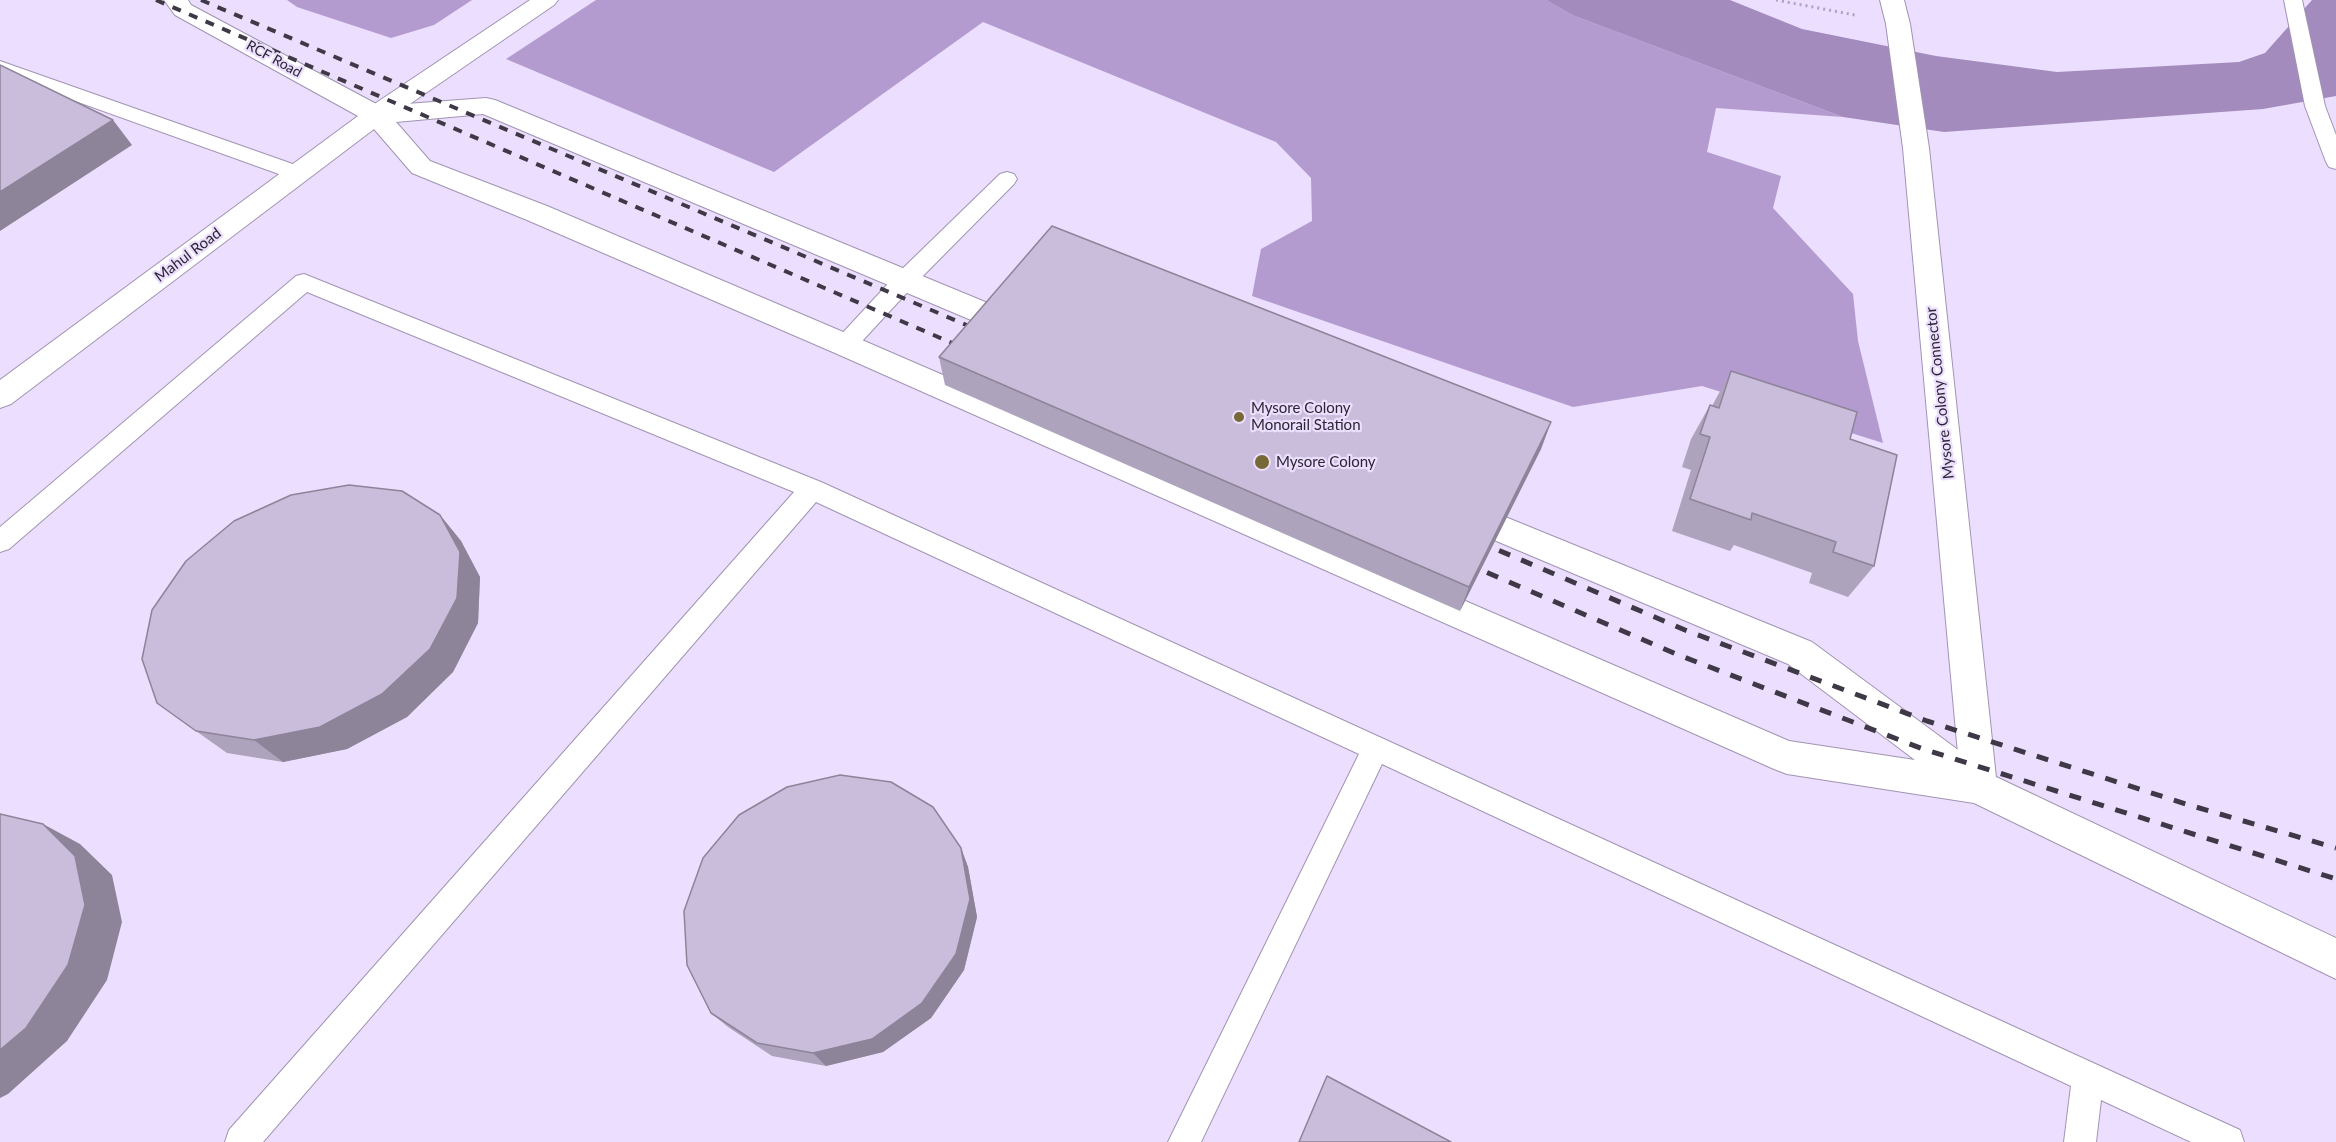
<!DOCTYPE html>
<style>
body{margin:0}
canvas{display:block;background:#ecdefe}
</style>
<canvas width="2336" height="1142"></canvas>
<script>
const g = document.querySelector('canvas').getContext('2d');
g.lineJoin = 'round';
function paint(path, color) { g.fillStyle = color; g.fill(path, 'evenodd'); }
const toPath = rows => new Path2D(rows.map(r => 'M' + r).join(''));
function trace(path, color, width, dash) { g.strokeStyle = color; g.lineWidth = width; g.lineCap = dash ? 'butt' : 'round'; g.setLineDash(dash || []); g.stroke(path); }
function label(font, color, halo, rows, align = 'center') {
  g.font = font + ' Lato,sans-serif'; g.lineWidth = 4.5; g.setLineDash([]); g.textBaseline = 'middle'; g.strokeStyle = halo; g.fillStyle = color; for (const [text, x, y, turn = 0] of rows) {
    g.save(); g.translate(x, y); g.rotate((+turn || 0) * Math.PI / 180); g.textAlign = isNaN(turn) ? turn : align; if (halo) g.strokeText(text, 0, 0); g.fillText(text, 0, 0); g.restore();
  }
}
paint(toPath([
 [287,0,472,0,434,25,391,38,297,7],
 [596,0,1546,0,1572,15,1843,117,1716,108,1707,152,1781,176,1773,208,1853,294,1858,341,1883,443,1702,386,1573,407,1252,296,1261,249,1312,221,1311,178,1276,142,983,22,774,172,506,59]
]), '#b39bd0');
paint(toPath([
 [1546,0,1730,0,1802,29,1936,56,2057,72,2239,62,2265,53,2312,0,2336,0,2336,96,2263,109,1944,132,1843,117,1572,15]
]), '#a38bbe');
const lane = toPath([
 [2284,0,2302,0,2325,106,2336,135,2336,169,2329,167,2326,162,2305,106,2284,0],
 [0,61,304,168,307,173,304,178,297,180,290,178,0,74,0,61],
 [1007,172,1014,174,1017,179,1014,184,913,286,853,351,845,353,837,351,834,345,837,339,897,274,1000,174,1007,172],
 [304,274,821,482,2240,1130,2244,1142,2191,1142,2101,1100,2096,1142,2064,1142,2071,1086,1382,764,1201,1142,1168,1142,1359,754,816,502,263,1142,225,1142,229,1130,794,492,307,292,9,549,0,552,0,527,296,276,304,274]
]);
const street = toPath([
 [1880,0,1904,0,1910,24,1929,148,1997,787,1992,799,1979,804,1966,799,1961,787,1903,148,1886,24,1880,0]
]);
const secondary = toPath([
 [164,0,188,0,191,5,380,106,486,98,495,100,1029,320,1033,328,1029,336,1019,339,1009,336,483,114,396,122,430,161,547,206,855,337,1789,741,1915,760,1788,664,1449,521,1444,512,1449,503,1460,499,1471,503,1812,642,1992,775,2336,938,2336,979,1974,803,1787,774,1774,769,835,353,527,220,412,173,374,129,11,404,0,408,0,380,358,116,175,15,164,0]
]);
const highway = toPath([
 [530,0,558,0,554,5,385,121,376,123,367,121,363,115,367,109,530,0]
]);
trace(lane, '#a194b2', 2);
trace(street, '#a194b2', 2);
trace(secondary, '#a194b2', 2);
trace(highway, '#a194b2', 2);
trace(toPath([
 [1776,0,1855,15]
]), '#aea2bc', 3, [2, 4]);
paint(lane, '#fff');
paint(street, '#fff');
paint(secondary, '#fff');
paint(highway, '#fff');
trace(toPath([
 [156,0,966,349],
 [201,0,983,332]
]), '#3f3947', 4, [9, 9]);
trace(toPath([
 [1477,541,1685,630,1927,721,2189,805,2336,848],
 [1465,563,1676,654,1923,749,2336,879]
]), '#3f3947', 5, [12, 12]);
paint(toPath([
 [939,357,1551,422,1541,449,1460,611,945,385],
 [1731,371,1850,439,1874,566,1848,597,1809,583,1812,573,1734,545,1730,551,1672,531,1691,470,1682,467,1691,439,1710,405,1712,406],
 [440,515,461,541,480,577,478,623,453,672,407,717,347,749,283,762,227,753,196,731],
 [961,848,968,867,977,917,964,970,931,1018,883,1052,826,1066,772,1056,728,1027,711,1013]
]), '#aea3bc');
paint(toPath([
 [113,120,132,145,0,231,0,192],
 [1551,422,1541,449,1460,611,1469,587],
 [440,515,461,541,480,577,478,623,453,672,407,717,347,749,283,762,254,740],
 [43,824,80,844,112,875,122,922,107,980,67,1041,8,1094,0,1098,0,1050],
 [961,848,968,867,977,917,964,970,931,1018,883,1052,826,1066,813,1053]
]), '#8d8499');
const building = toPath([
 [0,65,113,120,0,192,0,65],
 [1052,226,1551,422,1469,587,939,357,1052,226],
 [1731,371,1857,412,1850,439,1897,455,1874,566,1833,552,1836,542,1752,513,1751,520,1690,499,1710,437,1700,434,1710,405,1719,408,1731,371],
 [349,485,402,491,440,515,460,552,457,598,430,649,382,694,320,727,254,740,196,731,157,703,142,659,152,610,186,561,234,521,291,495,349,485],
 [840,775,891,782,933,807,961,848,970,899,956,954,922,1003,872,1039,813,1053,757,1043,711,1013,687,965,684,911,703,858,739,815,787,787,840,775],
 [0,814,43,824,75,856,85,905,68,965,26,1028,0,1050,0,814],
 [1327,1076,1451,1142,1299,1142,1327,1076]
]);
paint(building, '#cabddb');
trace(building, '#8d8499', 1.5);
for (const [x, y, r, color] of [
 [1239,417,6,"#766936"],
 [1262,462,8,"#766936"]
]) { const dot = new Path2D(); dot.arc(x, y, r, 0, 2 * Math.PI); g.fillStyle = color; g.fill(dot); trace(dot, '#ecdefe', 2); }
label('14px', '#2b2632', '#ecdefe', [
 ["RCF Road",274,59,29]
]);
label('15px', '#2b2632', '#ecdefe', [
 ["Mahul Road",188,255,-37],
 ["Mysore Colony Connector",1940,393,-96]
]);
label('15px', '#2b2632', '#ecdefe', [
 ["Mysore Colony",1251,408],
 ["Monorail Station",1251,425],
 ["Mysore Colony",1276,462]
], 'left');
</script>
